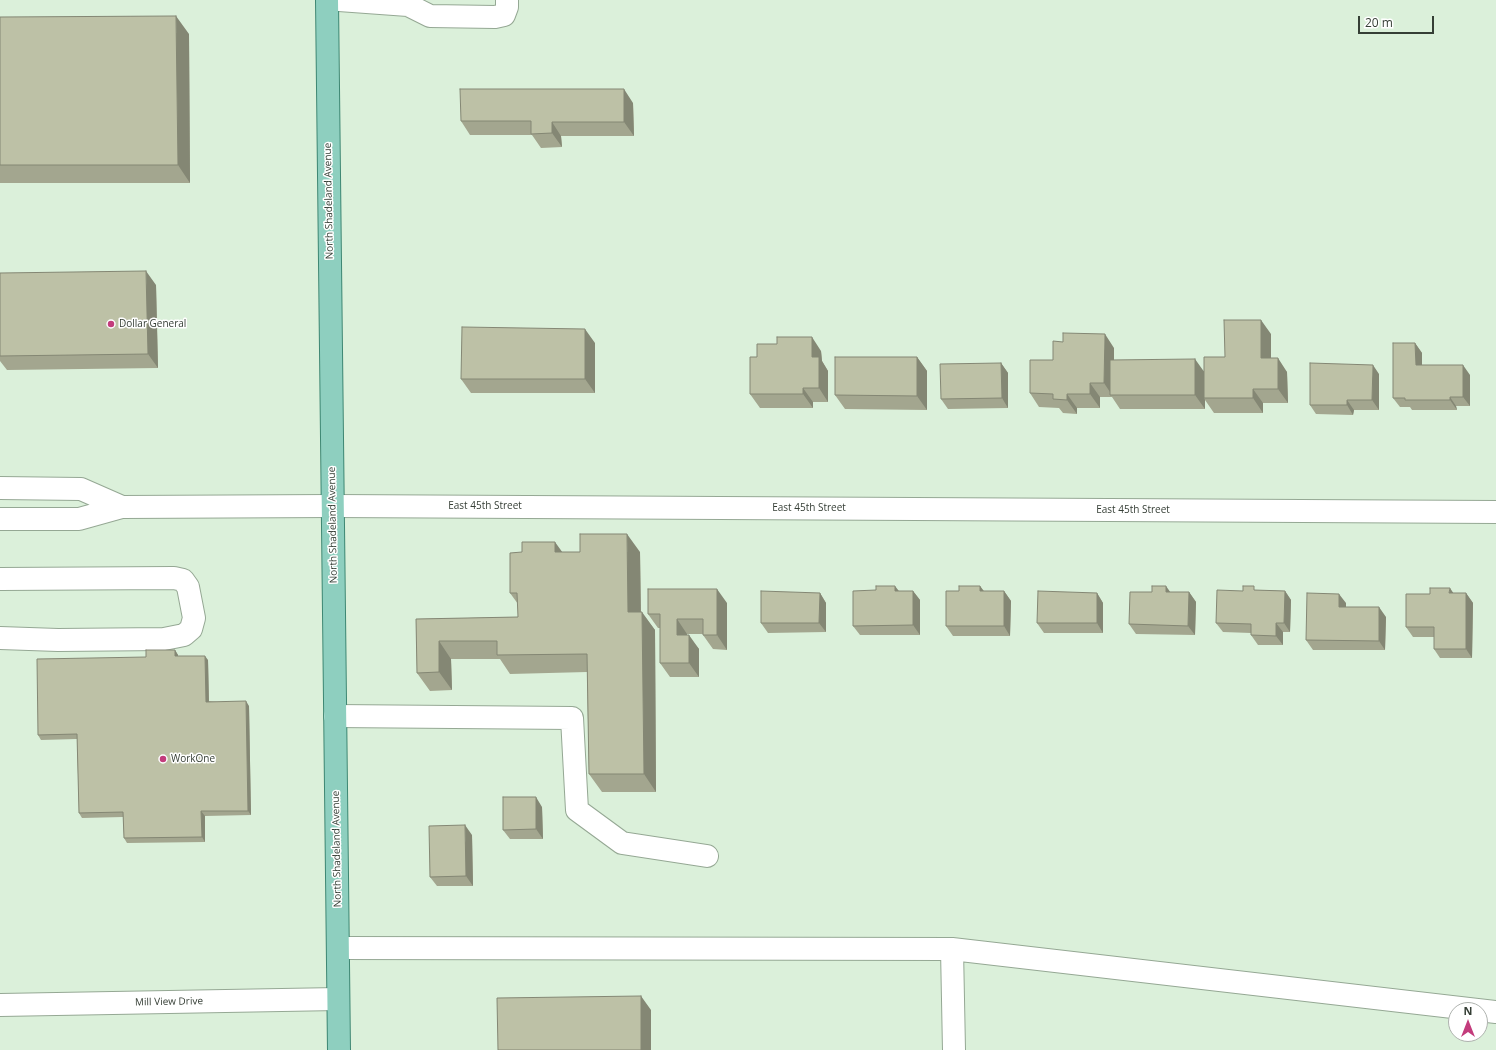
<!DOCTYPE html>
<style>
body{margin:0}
#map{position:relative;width:1496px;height:1050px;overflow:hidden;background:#dbf0da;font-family:"Open Sans",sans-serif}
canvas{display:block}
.north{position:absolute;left:1448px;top:1002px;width:40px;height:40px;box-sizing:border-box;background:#fff;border:1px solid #aeb2ae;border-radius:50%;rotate:0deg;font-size:11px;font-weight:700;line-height:16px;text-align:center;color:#353e35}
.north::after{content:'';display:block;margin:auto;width:14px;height:18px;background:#c33c7c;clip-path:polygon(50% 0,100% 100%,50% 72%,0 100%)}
.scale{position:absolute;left:1358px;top:16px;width:76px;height:18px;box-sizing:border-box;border:2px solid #353e35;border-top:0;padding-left:5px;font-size:12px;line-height:14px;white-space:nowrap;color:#353e35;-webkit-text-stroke:3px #fff;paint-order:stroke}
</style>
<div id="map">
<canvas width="1496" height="1050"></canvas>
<div class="north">N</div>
<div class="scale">20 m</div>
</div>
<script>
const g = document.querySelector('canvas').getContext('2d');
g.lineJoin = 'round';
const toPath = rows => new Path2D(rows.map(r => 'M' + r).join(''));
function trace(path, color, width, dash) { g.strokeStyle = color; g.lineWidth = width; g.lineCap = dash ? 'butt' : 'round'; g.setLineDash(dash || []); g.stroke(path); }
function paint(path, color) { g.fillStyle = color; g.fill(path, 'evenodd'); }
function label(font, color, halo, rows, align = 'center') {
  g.font = font + ' "Open Sans",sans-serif'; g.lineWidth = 3; g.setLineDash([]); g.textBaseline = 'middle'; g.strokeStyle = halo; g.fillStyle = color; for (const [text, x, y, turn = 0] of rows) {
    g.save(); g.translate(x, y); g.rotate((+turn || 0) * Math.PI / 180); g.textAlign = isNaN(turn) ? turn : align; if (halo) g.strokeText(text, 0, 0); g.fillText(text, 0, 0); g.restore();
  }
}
const minor = toPath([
 [339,0,408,5,430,16,495,17,504,15,507,7,507,0],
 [0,488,81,489,122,507],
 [0,519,79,519,122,507,333,506,1496,512],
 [0,579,174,578,183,580,188,587,194,618,191,629,184,635,164,639,58,640,0,638],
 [335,716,572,718,577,810,622,843,707,856],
 [338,948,952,949,1496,1012],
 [952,949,954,1050],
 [0,1005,338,999]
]);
const major = toPath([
 [327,0,339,1050]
]);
trace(minor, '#95a894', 24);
trace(major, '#3e8773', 24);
trace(minor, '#fff', 22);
trace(major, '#8ecfbf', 22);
paint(toPath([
 [0,17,189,34,190,183,0,183],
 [633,103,634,136,561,136,562,147,541,148,532,135,470,135,461,121],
 [0,273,156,285,158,368,7,370,0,361],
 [1271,334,1271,358,1287,372,1288,403,1263,403,1263,413,1214,413,1205,400,1205,409,1120,409,1112,397,1100,397,1100,408,1077,408,1077,414,1063,413,1059,408,1039,407,1030,393,1053,360,1114,348,1114,360,1204,371,1225,357],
 [595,343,595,393,471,393,461,379],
 [1415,343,1422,353,1422,365,1470,375,1470,406,1456,406,1457,410,1412,410,1410,407,1400,407,1393,398],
 [821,351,822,361,828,371,828,402,813,402,813,408,760,408,750,394,757,357],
 [917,357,927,371,927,410,845,409,835,395],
 [1001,363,1008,373,1008,408,948,409,941,399],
 [1379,374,1379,410,1354,410,1353,415,1316,414,1310,405],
 [562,552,640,552,641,612,655,630,656,792,602,792,589,774,587,672,510,674,500,659,451,659,452,690,430,691,417,673,416,619,518,617,518,604,510,593],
 [980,586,984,591,1004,591,1011,601,1010,636,953,636,946,626,959,591],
 [1256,590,1285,591,1291,600,1290,632,1283,632,1283,645,1258,645,1251,635,1251,633,1223,632,1216,623,1243,591],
 [899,591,913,591,920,600,920,635,860,635,853,626],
 [1152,592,1189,592,1196,602,1195,635,1136,634,1129,624],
 [820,593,826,603,826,632,768,633,761,623],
 [1097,593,1103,603,1103,633,1044,633,1037,623],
 [1453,593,1466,593,1473,603,1472,658,1440,658,1434,649,1434,637,1413,637,1406,627],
 [727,603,727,650,713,649,703,635,703,634,687,634,687,635,699,649,699,677,670,677,660,663,660,628,658,628,648,614],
 [1346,603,1346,607,1386,617,1385,650,1313,650,1306,640],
 [175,650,178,655,178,656,208,660,209,701,249,706,251,815,205,816,205,842,127,843,124,838,123,817,82,818,79,813,77,739,41,740,38,735,146,657],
 [542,807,543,839,510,839,503,830],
 [472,835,473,886,437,886,430,877]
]), '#a3a68f');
paint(toPath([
 [176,16,189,34,190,183,178,165],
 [624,89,633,103,634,136,624,122],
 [552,122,561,136,562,147,552,133],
 [146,271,156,285,158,368,148,354],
 [1261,320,1271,334,1271,372,1261,358],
 [585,329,595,343,595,393,585,379],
 [1105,334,1114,348,1114,395,1112,395,1104,383],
 [812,337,821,351,822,361,828,371,828,402,819,388,812,357],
 [1415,343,1422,353,1422,375,1416,365],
 [917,357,927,371,927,410,917,396],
 [1278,358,1287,372,1288,403,1278,389],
 [1195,359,1205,373,1204,398,1205,400,1205,409,1195,395],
 [1001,363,1008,373,1008,408,1002,398],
 [1373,365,1379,374,1379,410,1372,400],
 [1463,365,1470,375,1470,406,1463,397],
 [1090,383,1100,397,1100,408,1090,394],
 [803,388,813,402,813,408,803,394],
 [1253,389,1263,403,1263,413,1253,398],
 [1067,394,1077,408,1077,414,1067,400],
 [1450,397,1456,406,1457,410,1450,400],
 [1347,400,1354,410,1353,415,1347,405],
 [627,534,640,552,641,630,628,612],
 [555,542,568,560,555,552],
 [895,586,902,595,895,591],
 [980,586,987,596,980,591],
 [1166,586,1173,596,1166,592],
 [1450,588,1456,597,1449,593],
 [717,589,727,603,727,650,717,635],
 [913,591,920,600,920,635,913,625],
 [1004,591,1011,601,1010,636,1004,626],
 [1285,591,1291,600,1290,632,1284,623],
 [1189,592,1196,602,1195,635,1188,626],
 [820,593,826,603,826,632,819,623],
 [1097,593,1103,603,1103,633,1097,623],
 [1466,593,1473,603,1472,658,1466,649],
 [1339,594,1346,603,1346,616,1339,607],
 [1379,607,1386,617,1385,650,1379,641],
 [642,612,655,630,656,792,644,774],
 [677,619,687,634,687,649,677,635],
 [1276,623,1283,632,1283,645,1276,636],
 [689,635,699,649,699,677,689,663],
 [439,641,451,659,452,690,439,672],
 [175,650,178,655,178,661,175,656],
 [205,656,208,660,209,706,206,702],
 [246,701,249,706,251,815,248,811],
 [536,797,542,807,543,839,536,829],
 [201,811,205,816,205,842,202,837],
 [465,825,472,835,473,886,466,876],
 [641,996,651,1010,651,1050,641,1050]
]), '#848774');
const building = toPath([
 [176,16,178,165,0,165,0,17,176,16],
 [460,89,624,89,624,122,552,122,552,133,531,134,531,121,461,121,460,89],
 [146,271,148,354,0,356,0,273,146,271],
 [1224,320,1261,320,1261,358,1278,358,1278,389,1253,389,1253,398,1204,398,1204,357,1225,357,1224,320],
 [462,327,585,329,585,379,461,379,462,327],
 [1063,333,1105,334,1104,383,1090,383,1090,394,1067,394,1067,400,1053,399,1053,394,1030,393,1030,360,1053,360,1053,341,1063,342,1063,333],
 [777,337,812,337,812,357,819,357,819,388,803,388,803,394,750,394,750,357,757,357,757,344,777,344,777,337],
 [1393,343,1415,343,1416,365,1463,365,1463,397,1450,397,1450,400,1405,400,1405,398,1393,398,1393,343],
 [835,357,917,357,917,396,835,395,835,357],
 [1195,359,1195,395,1110,395,1110,360,1195,359],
 [1001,363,1002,398,941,399,940,364,1001,363],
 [1310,363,1373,365,1372,400,1347,400,1347,405,1310,405,1310,363],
 [580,534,627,534,628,612,642,612,644,774,589,774,587,654,497,655,497,641,439,641,439,672,417,673,416,619,518,617,517,593,510,593,510,553,522,552,522,542,555,542,555,552,580,552,580,534],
 [876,586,895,586,895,591,913,591,913,625,853,626,853,591,876,590,876,586],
 [959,586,980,586,980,591,1004,591,1004,626,946,626,946,591,959,591,959,586],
 [1152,586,1166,586,1166,592,1189,592,1188,626,1129,624,1130,592,1152,592,1152,586],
 [1243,586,1254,586,1254,590,1285,591,1284,623,1276,623,1276,636,1251,635,1251,624,1216,623,1217,590,1243,591,1243,586],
 [1430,588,1450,588,1449,593,1466,593,1466,649,1434,649,1434,627,1406,627,1406,594,1430,594,1430,588],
 [648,589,717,589,717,635,703,635,703,619,677,619,677,635,689,635,689,663,660,663,660,614,648,614,648,589],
 [761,591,820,593,819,623,761,623,761,591],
 [1038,591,1097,593,1097,623,1037,623,1038,591],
 [1307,593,1339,594,1339,607,1379,607,1379,641,1306,640,1307,593],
 [146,650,175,650,175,656,205,656,206,702,246,701,248,811,201,811,202,837,124,838,123,812,79,813,77,734,38,735,37,659,146,657,146,650],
 [503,797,536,797,536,829,503,830,503,797],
 [465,825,466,876,430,877,429,826,465,825],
 [641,996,641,1050,498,1050,497,998,641,996]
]);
paint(building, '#bdc1a6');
trace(building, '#848774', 1);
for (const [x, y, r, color] of [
 [111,324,4,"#c33c7c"],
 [163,759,4,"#c33c7c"]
]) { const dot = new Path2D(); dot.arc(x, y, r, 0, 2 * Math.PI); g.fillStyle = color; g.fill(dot); trace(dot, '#fff', 1.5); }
label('10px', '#353e35', '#fff', [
 ["North Shadeland Avenue",329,201,-91],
 ["East 45th Street",485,506],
 ["East 45th Street",809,508],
 ["East 45th Street",1133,510],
 ["North Shadeland Avenue",333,525,-91],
 ["North Shadeland Avenue",337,849,-91],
 ["Mill View Drive",169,1002,-1]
]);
label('10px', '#353e35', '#fff', [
 ["Dollar General",119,324],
 ["WorkOne",171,759]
], 'left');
</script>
